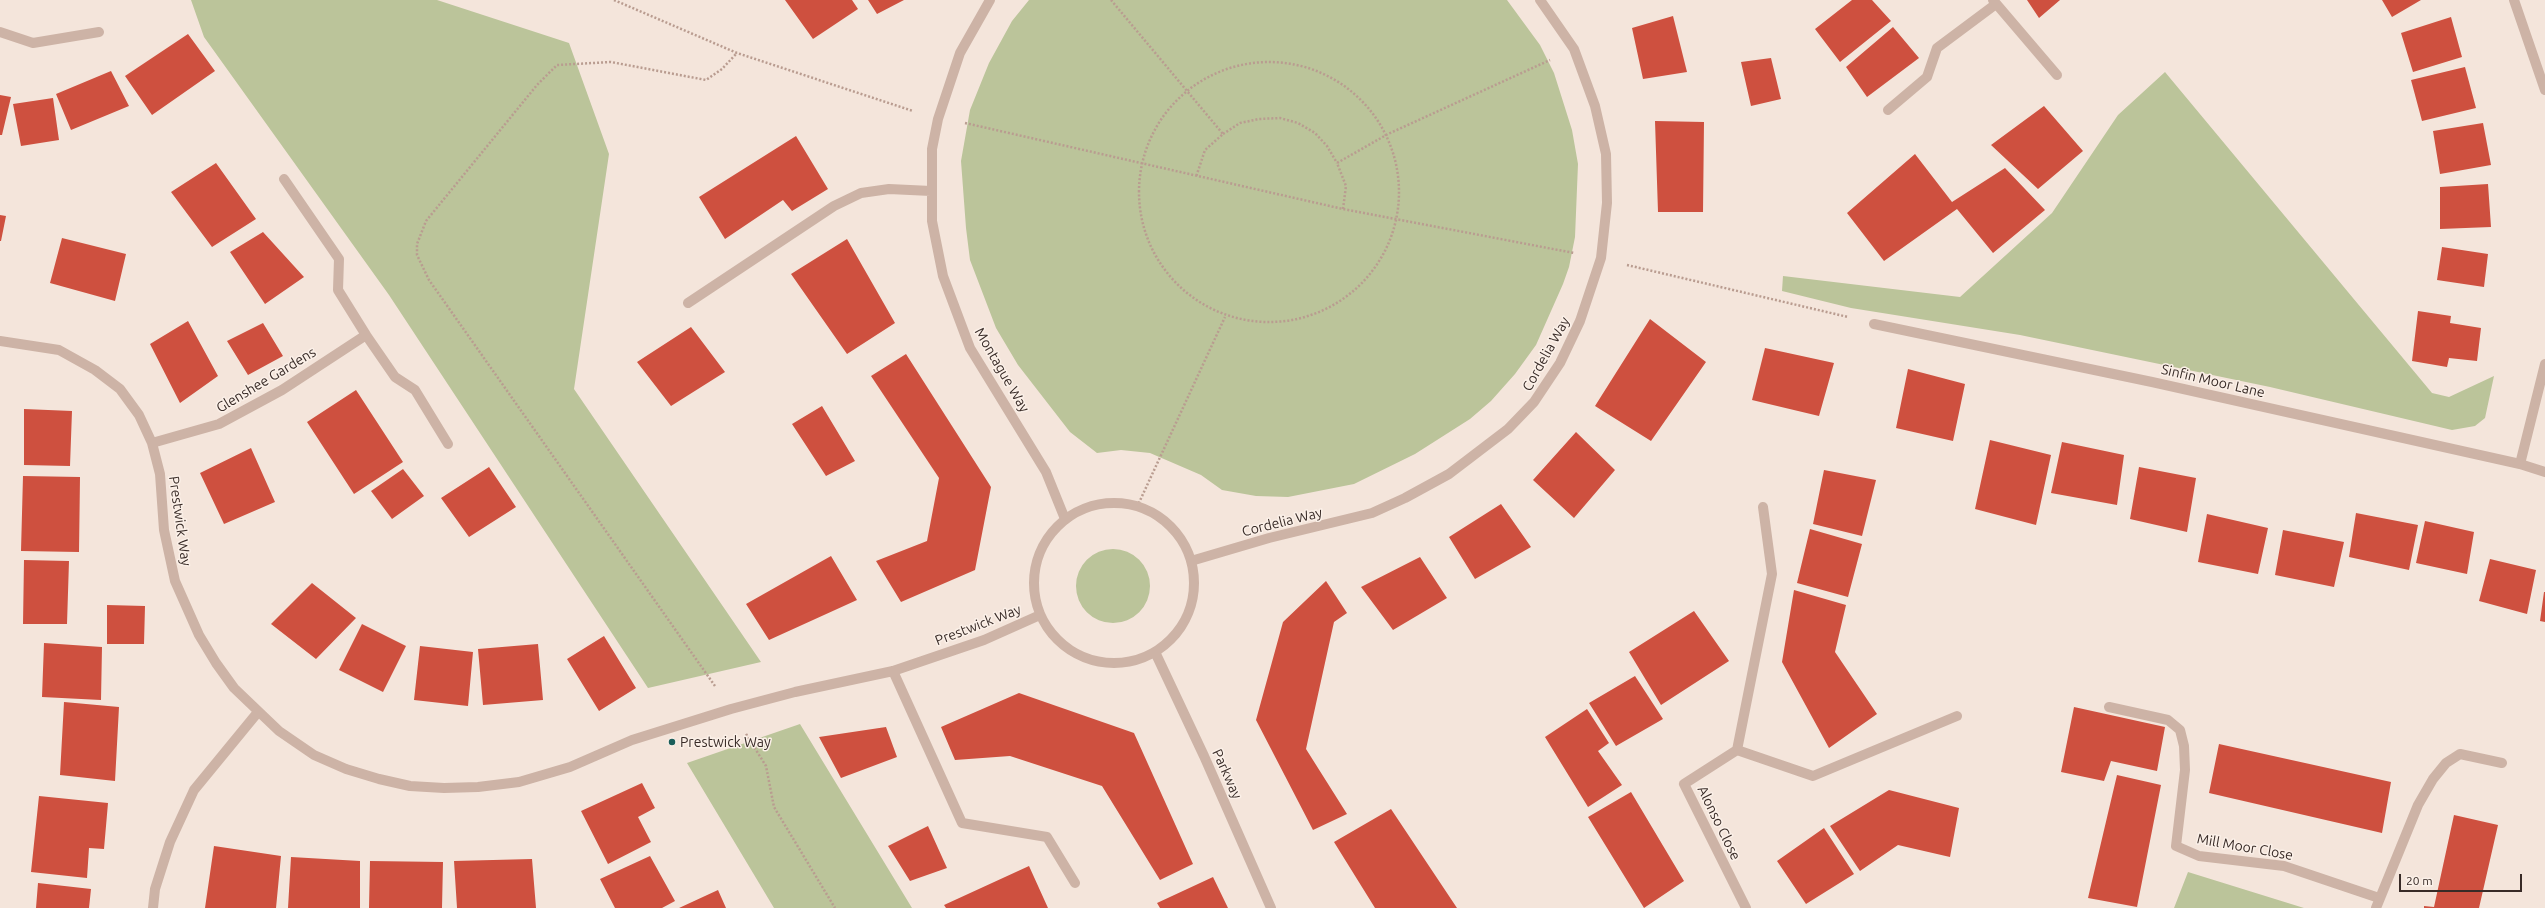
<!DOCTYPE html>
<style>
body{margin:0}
#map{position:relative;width:2545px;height:908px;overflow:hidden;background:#f4e5db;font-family:Ubuntu,sans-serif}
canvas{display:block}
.scale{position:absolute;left:2399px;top:874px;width:123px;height:18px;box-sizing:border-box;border:2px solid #382b27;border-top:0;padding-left:5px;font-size:12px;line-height:14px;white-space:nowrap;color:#382b27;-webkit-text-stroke:3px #fbf0e8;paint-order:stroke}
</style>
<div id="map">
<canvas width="2545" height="908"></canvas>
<div class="scale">20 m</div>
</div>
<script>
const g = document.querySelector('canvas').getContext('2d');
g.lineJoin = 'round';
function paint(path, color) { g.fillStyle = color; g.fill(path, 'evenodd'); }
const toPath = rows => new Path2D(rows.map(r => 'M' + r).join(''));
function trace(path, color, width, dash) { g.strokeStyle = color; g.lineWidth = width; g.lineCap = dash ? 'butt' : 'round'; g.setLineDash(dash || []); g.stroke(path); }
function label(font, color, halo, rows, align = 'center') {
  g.font = font + ' Ubuntu,sans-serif'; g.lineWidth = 3; g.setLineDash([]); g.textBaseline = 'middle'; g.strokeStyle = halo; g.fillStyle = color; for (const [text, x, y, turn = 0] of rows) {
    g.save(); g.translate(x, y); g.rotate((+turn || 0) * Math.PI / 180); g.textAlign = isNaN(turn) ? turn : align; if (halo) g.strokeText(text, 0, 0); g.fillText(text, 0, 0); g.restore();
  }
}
paint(toPath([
 [191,0,437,0,569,43,609,154,574,389,761,662,648,688,389,295,204,37],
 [1029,0,1507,0,1540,45,1554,73,1572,130,1578,164,1575,237,1569,267,1563,284,1536,345,1515,374,1491,401,1470,419,1415,454,1354,484,1288,497,1256,496,1222,490,1201,475,1150,453,1121,450,1097,453,1070,432,1018,365,996,328,970,260,966,228,961,161,970,110,989,63,1012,21],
 [2165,72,2432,393,2449,397,2494,376,2485,418,2475,426,2452,430,2270,387,2020,335,1851,308,1782,291,1783,276,1960,297,2052,213,2118,115],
 '1076 586a37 37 0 1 1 74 0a37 37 0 1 1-74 0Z',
 [800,724,912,908,774,908,687,763],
 [2188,872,2304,908,2174,908]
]), '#bbc49a');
paint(toPath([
 [785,0,852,0,858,9,813,39],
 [868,0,904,0,877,14],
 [1852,0,1872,0,1891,21,1840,62,1815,29],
 [2027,0,2060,0,2039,18],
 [2382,0,2421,0,2392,17],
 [1673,16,1687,72,1643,79,1632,28],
 [2451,17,2462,57,2413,72,2401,33],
 [1893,27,1919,58,1867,97,1846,67],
 [188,34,215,71,152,115,125,76],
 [1771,58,1781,99,1751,106,1741,62],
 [2465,67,2476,108,2422,121,2411,80],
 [111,71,129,106,71,130,56,94],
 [0,95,11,97,2,135,0,135],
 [53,98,59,140,21,146,13,104],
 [2044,106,2083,151,2038,189,1991,145],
 [1655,121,1704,122,1703,212,1658,212],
 [2483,123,2491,165,2440,174,2433,131],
 [796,136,828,189,792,211,783,200,725,239,699,197],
 [1915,154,1952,202,2005,168,2045,210,1993,253,1957,209,1884,261,1847,213],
 [216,163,256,219,212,247,171,192],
 [2488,184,2491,227,2440,229,2440,187],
 [0,215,6,216,1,241,0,241],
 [263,232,304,277,265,304,230,252],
 [62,238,126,254,115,301,50,283],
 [847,239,895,323,847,354,791,274],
 [2442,247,2488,254,2484,287,2437,280],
 [2418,311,2451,316,2450,323,2481,328,2477,361,2449,358,2447,367,2412,361],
 [1650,319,1706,362,1651,441,1595,406],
 [188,321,218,376,180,403,150,344],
 [263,323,283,356,248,375,227,341],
 [691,327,725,372,671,406,637,362],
 [1765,348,1834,363,1819,416,1752,400],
 [906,354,991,487,975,570,901,602,876,561,927,541,939,478,871,376],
 [1908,369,1965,384,1953,441,1896,428],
 [356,390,403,462,354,494,307,422],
 [822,406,855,461,826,476,792,424],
 [24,409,72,411,70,466,24,465],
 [1576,432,1615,470,1574,518,1533,480],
 [1990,440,2051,455,2036,525,1975,509],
 [2062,442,2124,455,2117,505,2051,493],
 [251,448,275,502,224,524,200,473],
 [489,467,516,507,469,537,441,498],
 [2139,467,2196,478,2187,532,2130,519],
 [403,469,424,496,392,519,371,491],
 [1824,470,1876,480,1862,536,1813,524],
 [23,476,80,477,79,552,21,551],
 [1501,504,1531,547,1475,579,1449,537],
 [2356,513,2418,525,2409,570,2349,557],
 [2207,514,2268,528,2258,574,2198,562],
 [2425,521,2474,532,2467,574,2416,563],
 [1810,529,1862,544,1848,597,1797,583],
 [2283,530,2344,542,2334,587,2275,575],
 [831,556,857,600,769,640,746,604],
 [1420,557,1447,598,1393,630,1361,587],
 [2490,559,2536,570,2527,614,2479,601],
 [24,560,69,561,67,624,23,624],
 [1326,581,1347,613,1334,622,1306,749,1347,814,1313,830,1256,720,1283,622],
 [312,583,356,618,316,659,271,624],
 [1794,590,1846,605,1835,652,1877,714,1829,748,1782,662],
 [2544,592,2545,592,2545,622,2540,621],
 [107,605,145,606,144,644,107,644],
 [1694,611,1729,661,1661,705,1629,652],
 [362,624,406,646,383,692,339,670],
 [604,636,636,688,599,711,567,659],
 [44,643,102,647,101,700,42,697],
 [538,644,543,700,483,705,478,649],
 [420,646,473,652,468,706,414,700],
 [1635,676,1663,719,1616,746,1589,703],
 [1019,693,1134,733,1193,864,1160,880,1102,786,1010,756,955,760,941,727],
 [64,702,119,707,115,781,60,775],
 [2074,707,2165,727,2157,771,2111,761,2104,781,2061,772],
 [1587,709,1609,743,1598,751,1622,785,1588,807,1545,737],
 [886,727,897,757,841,778,819,737],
 [2219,744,2391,782,2382,833,2209,793],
 [2117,775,2161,785,2137,907,2088,898],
 [642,783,655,808,638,817,651,842,608,864,581,811],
 [1889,790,1959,808,1950,857,1898,845,1860,871,1830,826],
 [1631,792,1684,881,1644,908,1588,817],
 [39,796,108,803,104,849,89,848,87,878,31,872],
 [1391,809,1457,908,1375,908,1334,842],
 [2454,815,2498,825,2479,908,2424,908,2424,906,2434,907],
 [928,826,947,868,910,881,888,846],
 [1824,828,1854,874,1806,904,1777,861],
 [214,846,281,856,276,908,205,908],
 [650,856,675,901,662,908,615,908,600,879],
 [291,857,360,861,360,908,288,908],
 [532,859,536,908,457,908,454,861],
 [370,861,443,862,442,908,369,908],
 [1029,866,1048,908,946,908,944,905],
 [1213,877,1228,908,1160,908,1157,903],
 [38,883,91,889,89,908,36,908],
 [718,890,726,908,679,908]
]), '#ce503f');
trace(toPath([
 [614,0,737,53,913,111],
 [1111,0,1223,134,1205,150,1196,177],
 '1139 192a130 130 0 1 1 260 0a130 130 0 1 1-260 0Z',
 [965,123,1343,209,1574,253],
 [1223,134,1240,123,1259,119,1280,118,1298,123,1315,133,1327,146,1337,163],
 [1343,209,1346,186,1337,163,1388,134,1550,60],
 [1627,265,1848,317],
 [1137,507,1225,317],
 [715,686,429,280,417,255,417,244,426,221,537,85,557,65,611,62,706,80,722,69,737,53],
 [746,734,766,766,774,807,835,908]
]), '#b99c90', 2.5, [2, 2]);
trace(toPath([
 [990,0,960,53,938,119,932,149,932,221,943,276,970,348,1046,472,1065,519],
 [1993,0,2057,75],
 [2514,0,2545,90],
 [0,32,33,43,99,32],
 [1888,110,1927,77,1937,48,1996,4],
 [688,303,834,206,861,193,889,189,931,191],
 [1874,324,2152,382,2520,464,2545,472],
 [366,335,395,377,415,390,448,444],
 [0,341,59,350,95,370,120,389,139,415,152,443,160,474,164,530,175,581,199,635,216,663,234,688,279,731,314,755,346,769,379,779,410,786,444,788,478,787,519,782,570,767,632,740,731,709,795,692,893,671,984,640,1040,615],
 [152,443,219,424,282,390,366,335,338,290,339,259,284,179],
 [2520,464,2545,364],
 '1034 583a80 80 0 1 1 160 0a80 80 0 1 1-160 0Z',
 [1191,561,1269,538,1372,513,1405,498,1449,474,1508,429,1534,402,1560,363,1580,321,1601,258,1607,203,1606,154,1595,106,1574,49,1540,0],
 [1155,652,1204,756,1271,908],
 [893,671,962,823,1047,837,1075,883],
 [2109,707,2168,720,2180,730,2184,746,2185,770,2176,846,2199,856,2284,866,2379,898],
 [1737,750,1772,574,1763,507],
 [1737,750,1813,776,1957,716],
 [1737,750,1684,784,1746,908],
 [153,908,155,889,170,842,194,790,258,712],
 [2376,908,2418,805,2433,779,2446,763,2460,754,2502,763]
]), '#cdb3a6', 10);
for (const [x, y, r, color] of [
 [672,742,4,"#1a5d59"]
]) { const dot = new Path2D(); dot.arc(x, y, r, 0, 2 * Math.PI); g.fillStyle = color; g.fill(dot); trace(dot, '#fbf0e8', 1.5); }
label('14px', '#382b27', '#fbf0e8', [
 ["Cordelia Way",1546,354,-61],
 ["Montague Way",1002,370,60],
 ["Glenshee Gardens",266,380,-31],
 ["Sinfin Moor Lane",2213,381,13],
 ["Prestwick Way",180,521,82],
 ["Cordelia Way",1282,522,-14],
 ["Prestwick Way",978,625,-21],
 ["Parkway",1227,774,66],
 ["Alonso Close",1719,823,64],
 ["Mill Moor Close",2245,847,10]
]);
label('14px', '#382b27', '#fbf0e8', [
 ["Prestwick Way",680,742]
], 'left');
</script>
